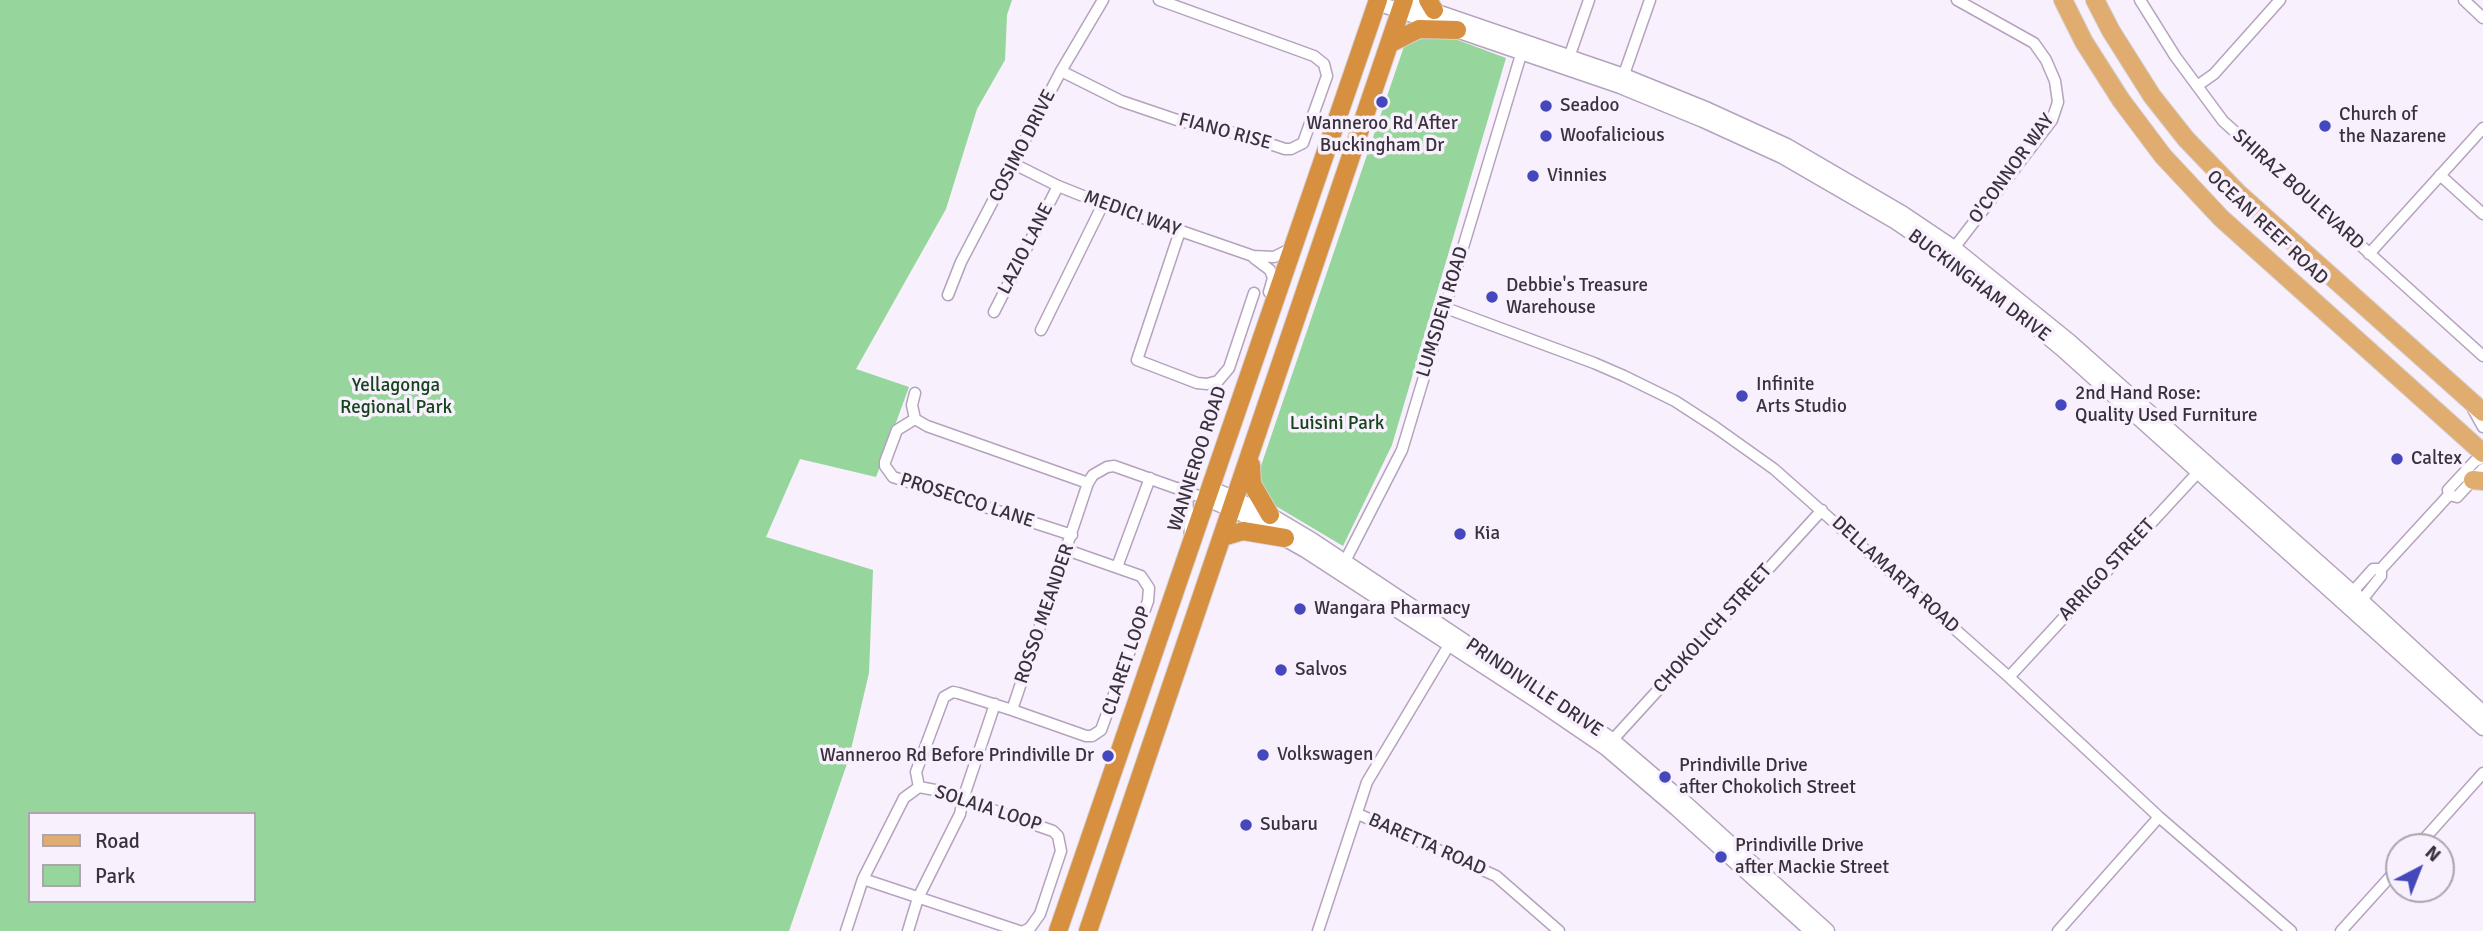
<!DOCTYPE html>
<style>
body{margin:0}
#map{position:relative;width:2483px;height:931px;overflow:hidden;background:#f8f0fc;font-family:Signika,sans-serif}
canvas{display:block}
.legend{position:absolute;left:28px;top:812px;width:228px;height:91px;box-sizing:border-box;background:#f8f0fc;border:2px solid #aca4af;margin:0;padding:9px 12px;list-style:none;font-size:21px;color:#39313c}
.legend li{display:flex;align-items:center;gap:14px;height:35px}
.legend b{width:35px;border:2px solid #aca4af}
.north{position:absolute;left:2385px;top:833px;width:70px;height:70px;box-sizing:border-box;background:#f8f0fc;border:2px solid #aca4af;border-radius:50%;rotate:42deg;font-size:19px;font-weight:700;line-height:28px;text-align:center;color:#39313c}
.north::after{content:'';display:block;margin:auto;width:24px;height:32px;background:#4548bd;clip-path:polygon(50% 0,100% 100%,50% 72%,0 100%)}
</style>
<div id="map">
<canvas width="2483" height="931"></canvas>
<ul class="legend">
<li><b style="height:9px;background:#e0ac6f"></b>Road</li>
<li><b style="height:19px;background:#96d59b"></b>Park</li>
</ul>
<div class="north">N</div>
</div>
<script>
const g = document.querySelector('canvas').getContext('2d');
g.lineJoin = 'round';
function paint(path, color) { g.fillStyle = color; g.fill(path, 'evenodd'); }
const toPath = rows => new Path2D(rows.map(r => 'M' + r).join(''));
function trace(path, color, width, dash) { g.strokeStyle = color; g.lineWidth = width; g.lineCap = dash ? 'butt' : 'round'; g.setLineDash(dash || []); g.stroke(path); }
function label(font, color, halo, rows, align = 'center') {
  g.font = font + ' Signika,sans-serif'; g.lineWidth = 7; g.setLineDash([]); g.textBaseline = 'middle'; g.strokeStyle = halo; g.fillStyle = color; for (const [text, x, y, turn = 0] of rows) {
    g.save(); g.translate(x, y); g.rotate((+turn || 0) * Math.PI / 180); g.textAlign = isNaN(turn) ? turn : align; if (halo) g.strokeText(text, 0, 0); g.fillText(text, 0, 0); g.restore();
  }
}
paint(toPath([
 [0,0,1012,0,1007,15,1005,60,977,109,946,209,856,369,909,387,876,477,800,459,766,537,873,570,869,673,849,758,789,931,0,931],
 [30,814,254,814,254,901,30,901],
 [1412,23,1506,58,1392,445,1343,546,1274,505,1250,498]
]), '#96d59b');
const minor = toPath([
 [2140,0,2175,56,2223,121,2483,356],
 [2464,0,2483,18],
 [1567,63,1589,0],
 [1061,71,1121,101,1180,121,1243,135,1285,149,1291,149,1303,143,1327,76,1324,64,1314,56,1159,0],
 [1622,80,1650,0],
 [2197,86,2214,74,2280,0],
 [1014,164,1058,186,1103,204,1253,256,1274,257,1292,248],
 [2440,175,2483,214],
 [1180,231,1137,360,1197,383,1207,384,1218,381,1229,368,1254,293],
 [1951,252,2052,120,2058,102,2055,81,2046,60,2034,43,1957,0],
 [2369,254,2483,128],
 [1254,258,1270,270,1273,278,1269,292],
 [948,295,961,262,1061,71,1103,0],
 [1443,307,1594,363,1624,376,1675,401,1715,427,1774,469,2009,677,2159,817,2291,931],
 [994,312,1058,186],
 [1041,330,1103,204],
 [915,393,912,405,915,419,927,426,1088,483],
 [2473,409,2483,427],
 [915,419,897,430,885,462,885,466,893,477,1072,535],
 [1179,488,1187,499,1190,535],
 [2449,495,2457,497,2483,469],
 [1117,567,1150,478],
 [1342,567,1402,450,1523,48],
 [2348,597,2373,569,2381,569],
 [2358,605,2381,576,2381,569,2449,495,2448,490,2475,461,2483,458],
 [2009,677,2202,468],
 [1012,710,1086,736,1092,736,1101,730,1148,601,1149,588,1141,576,1067,550],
 [1607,746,1822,510],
 [919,787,916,772,944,697,953,692,958,693,1012,710,1088,483,1093,475,1107,467,1114,466,1207,499],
 [1358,814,1496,876,1559,931],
 [2417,847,2483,773],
 [863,879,1019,931],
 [846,931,863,879,904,798,919,787,935,790,1053,831,1058,836,1061,851,1040,914,1030,928,1024,931],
 [908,931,918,898,960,814,963,799,995,704],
 [1318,931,1367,782,1452,640],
 [2058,931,2159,817],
 [2341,931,2399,867]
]);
const tertiary = toPath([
 [1402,0,1624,76,1708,110,1787,146,1902,213,1954,248,2069,341,2352,592,2483,713],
 [1377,3,1620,86,1703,120,1782,156,1896,222,1947,257,1997,295,2062,349,2483,728],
 [1210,488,1270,515,1312,540,1612,740,1682,800,1827,931],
 [1207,499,1242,514,1305,550,1537,701,1606,748,1676,808,1812,931]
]);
const primary = toPath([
 [2063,0,2084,42,2121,100,2163,156,2221,218,2483,453],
 [2095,0,2111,31,2152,96,2186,139,2238,193,2483,412],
 [2473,480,2483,481]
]);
const trunk = toPath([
 [1428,0,1434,10],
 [1389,44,1419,29,1457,30],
 [1251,465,1252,484,1270,515],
 [1223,537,1243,531,1285,538],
 [1058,931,1378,0],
 [1088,931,1404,0]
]);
trace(minor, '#b5a2be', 13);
trace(tertiary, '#b5a2be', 17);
trace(primary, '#d3d2d4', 20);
trace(trunk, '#d3d2d4', 20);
trace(minor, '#fff', 10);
trace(tertiary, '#fff', 14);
trace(primary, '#e0ac6f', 18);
trace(trunk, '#d6903f', 18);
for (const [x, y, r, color] of [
 [1382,102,7,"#4548bd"],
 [1546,106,7,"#4548bd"],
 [2325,126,7,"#4548bd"],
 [1546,136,7,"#4548bd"],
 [1533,176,7,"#4548bd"],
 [1492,297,7,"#4548bd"],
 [1742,396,7,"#4548bd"],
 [2061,405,7,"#4548bd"],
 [2397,459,7,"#4548bd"],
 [1460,534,7,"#4548bd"],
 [1300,609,7,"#4548bd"],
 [1281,670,7,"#4548bd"],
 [1263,755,7,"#4548bd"],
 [1108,756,7,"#4548bd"],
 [1665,777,7,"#4548bd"],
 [1246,825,7,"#4548bd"],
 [1721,857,7,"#4548bd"]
]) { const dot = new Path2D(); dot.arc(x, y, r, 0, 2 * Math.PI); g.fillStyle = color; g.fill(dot); trace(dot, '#f8f0fc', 2.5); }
label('19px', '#39313c', '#f8f0fc', [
 ["Seadoo",1560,106],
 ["Church of",2339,115],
 ["the Nazarene",2339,137],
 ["Wanneroo Rd After",1382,124,"center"],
 ["Buckingham Dr",1382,146,"center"],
 ["Woofalicious",1560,136],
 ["Vinnies",1547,176],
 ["Debbie's Treasure",1506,286],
 ["Warehouse",1506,308],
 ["Infinite",1756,385],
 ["Arts Studio",1756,407],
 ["2nd Hand Rose:",2075,394],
 ["Quality Used Furniture",2075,416],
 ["Caltex",2411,459],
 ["Kia",1474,534],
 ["Wangara Pharmacy",1314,609],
 ["Salvos",1295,670],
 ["Volkswagen",1277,755],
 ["Wanneroo Rd Before Prindiville Dr",1094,756,"right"],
 ["Prindiville Drive",1679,766],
 ["after Chokolich Street",1679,788],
 ["Subaru",1260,825],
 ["Prindiville Drive",1735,846],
 ["after Mackie Street",1735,868]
], 'left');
label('19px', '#39313c', '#f8f0fc', [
 ["FIANO RISE",1225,132,15],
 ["COSIMO DRIVE",1023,146,-63],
 ["O'CONNOR WAY",2012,169,-54],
 ["SHIRAZ BOULEVARD",2298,190,42],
 ["MEDICI WAY",1132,214,20],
 ["OCEAN REEF ROAD",2267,228,43],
 ["LAZIO LANE",1026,249,-63],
 ["BUCKINGHAM DRIVE",1979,286,37],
 ["LUMSDEN ROAD",1443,312,-73],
 ["WANNEROO ROAD",1198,459,-72],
 ["PROSECCO LANE",967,501,18],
 ["ARRIGO STREET",2107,570,-47],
 ["DELLAMARTA ROAD",1895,575,42],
 ["ROSSO MEANDER",1045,614,-71],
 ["CHOKOLICH STREET",1713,629,-48],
 ["CLARET LOOP",1127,661,-71],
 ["PRINDIVILLE DRIVE",1534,688,34],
 ["SOLAIA LOOP",988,809,18],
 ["BARETTA ROAD",1427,845,24]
]);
label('19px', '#14441c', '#f8f0fc', [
 ["Yellagonga",396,386],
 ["Regional Park",396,408],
 ["Luisini Park",1337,424]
]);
</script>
